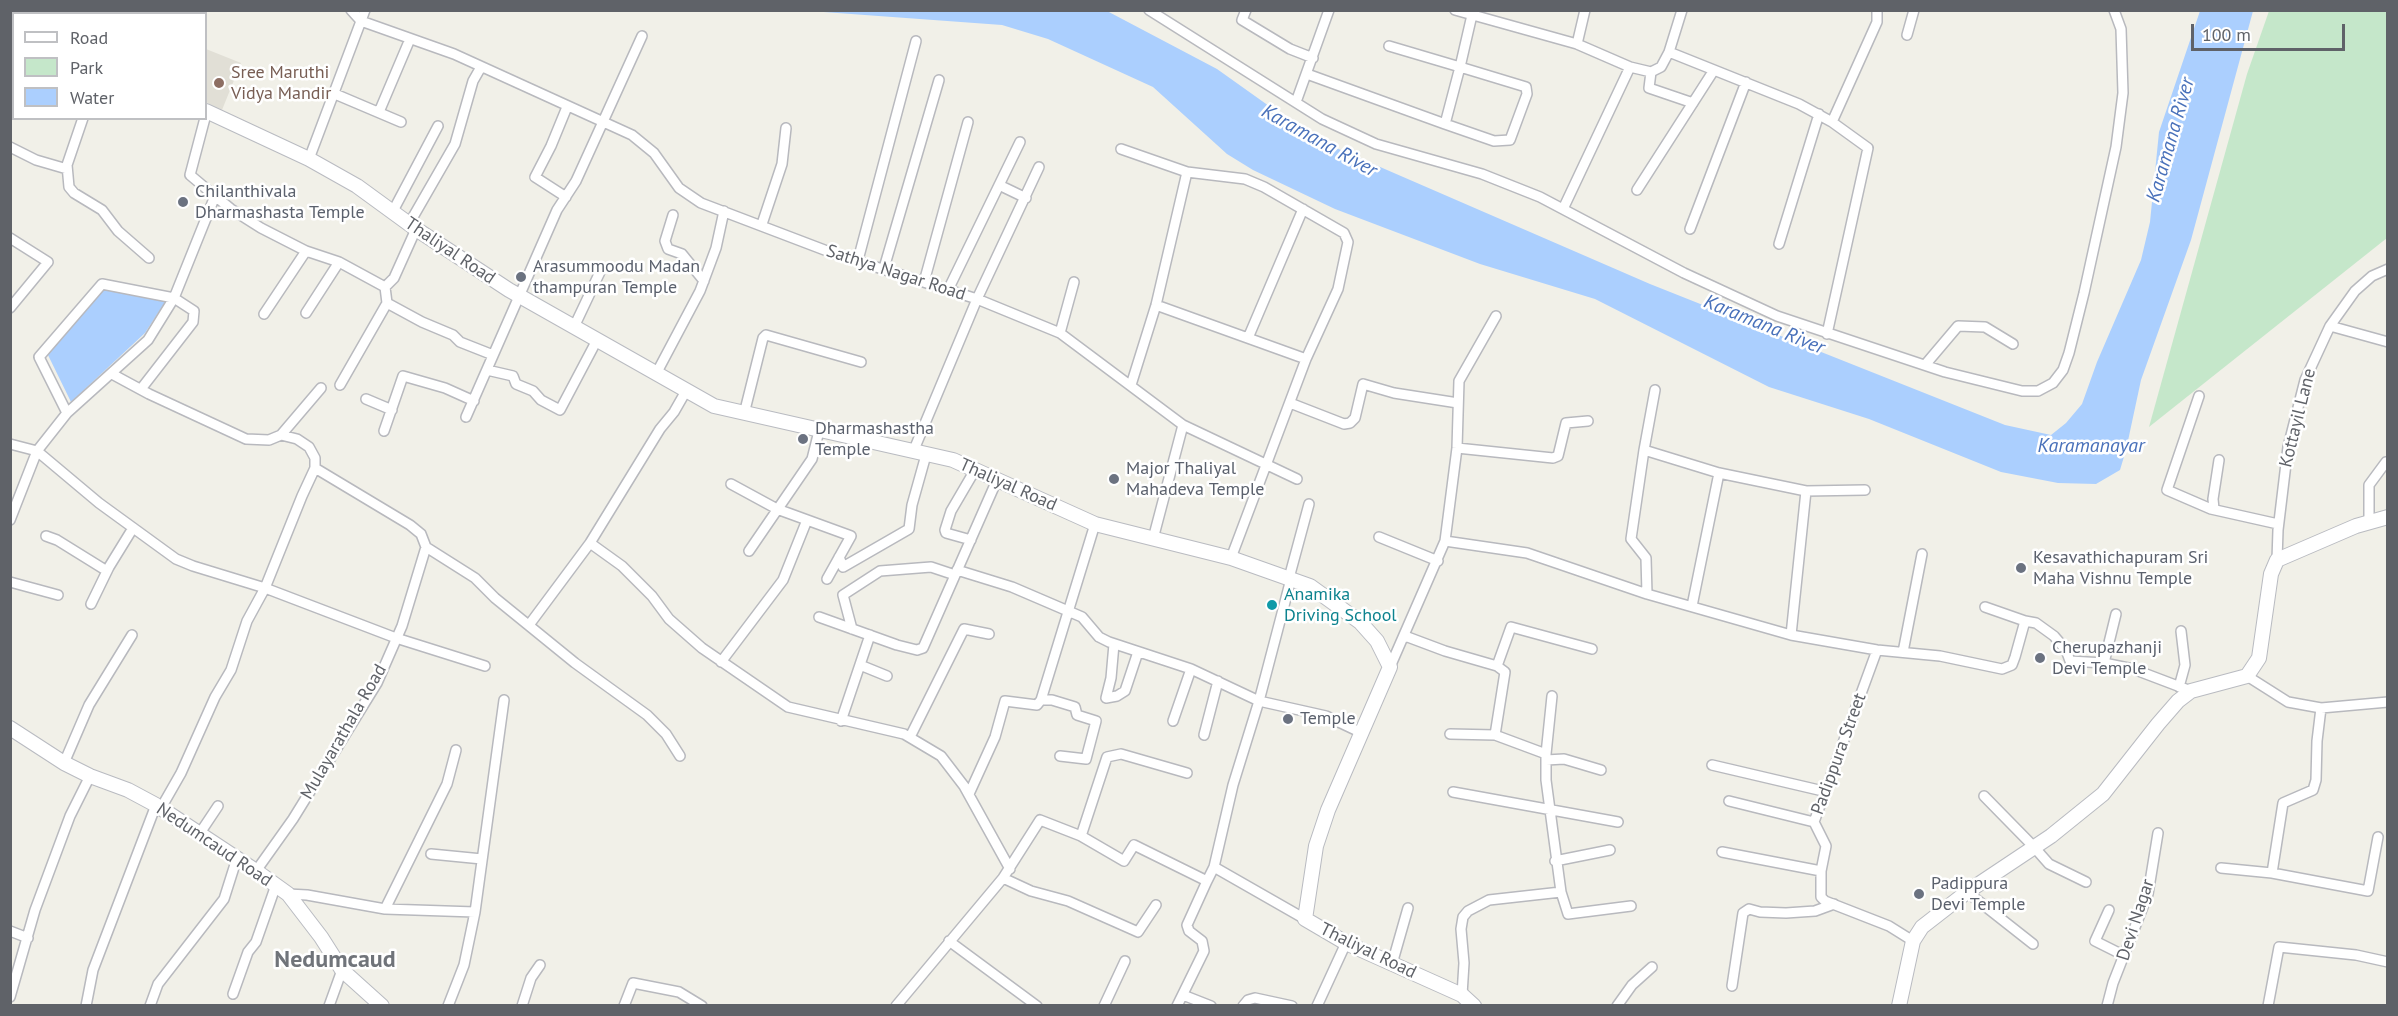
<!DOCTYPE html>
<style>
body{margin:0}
#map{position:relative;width:2398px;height:1016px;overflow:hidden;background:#f1f0e8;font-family:"PT Sans",sans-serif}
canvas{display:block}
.frame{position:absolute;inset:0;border:12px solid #5f6268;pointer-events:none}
.legend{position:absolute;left:12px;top:12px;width:195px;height:108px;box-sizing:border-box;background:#fff;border:2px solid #bfc0c3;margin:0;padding:8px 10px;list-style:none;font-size:18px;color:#5f6268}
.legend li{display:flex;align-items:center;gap:12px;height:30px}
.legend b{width:30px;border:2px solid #bfc0c3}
.scale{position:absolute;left:2191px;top:24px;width:154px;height:27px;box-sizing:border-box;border:3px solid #5f6268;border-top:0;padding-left:8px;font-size:18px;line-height:21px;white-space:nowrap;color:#5f6268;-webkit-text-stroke:4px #fff;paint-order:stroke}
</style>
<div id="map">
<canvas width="2398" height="1016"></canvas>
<div class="frame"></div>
<ul class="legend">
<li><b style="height:8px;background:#fff"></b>Road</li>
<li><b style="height:16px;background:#c5e7ca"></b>Park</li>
<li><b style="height:16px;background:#abcffe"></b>Water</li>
</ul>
<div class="scale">100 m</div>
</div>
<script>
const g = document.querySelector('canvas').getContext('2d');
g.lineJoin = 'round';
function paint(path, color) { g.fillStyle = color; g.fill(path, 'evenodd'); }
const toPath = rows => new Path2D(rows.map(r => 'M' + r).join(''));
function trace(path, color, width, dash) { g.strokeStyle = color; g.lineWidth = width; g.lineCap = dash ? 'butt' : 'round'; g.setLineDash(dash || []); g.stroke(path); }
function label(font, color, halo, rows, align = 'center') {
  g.font = font + ' "PT Sans",sans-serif'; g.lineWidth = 5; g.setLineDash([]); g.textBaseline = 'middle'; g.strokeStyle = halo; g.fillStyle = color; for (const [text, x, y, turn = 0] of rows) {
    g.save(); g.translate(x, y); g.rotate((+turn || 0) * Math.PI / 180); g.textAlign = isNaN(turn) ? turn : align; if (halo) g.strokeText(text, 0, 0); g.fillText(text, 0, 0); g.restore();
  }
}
paint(toPath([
 [206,49,241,63,222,110,206,102]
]), '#e1dfd6');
paint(toPath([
 [2269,11,2387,11,2387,238,2149,427,2247,74]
]), '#c5e7ca');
paint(toPath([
 [810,11,1107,11,1217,69,1276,111,1334,147,1650,284,2005,425,2051,435,2066,423,2082,404,2097,362,2141,260,2150,222,2159,132,2200,11,2253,11,2191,240,2141,380,2126,450,2120,470,2096,484,2058,483,2001,472,1869,419,1769,387,1595,299,1480,264,1335,209,1253,170,1227,154,1153,87,1048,39,1002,25],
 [105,287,167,299,145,333,71,402,47,353]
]), '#abcffe');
const street = toPath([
 [365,10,361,21,454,54,632,135,654,153,679,188,701,203,835,254,977,299,913,452],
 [1149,10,1322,119,1376,144,1482,174,1540,197,1684,273,1777,316,1945,372,2022,391,2038,391,2053,383,2063,370,2069,353,2084,293,2116,147,2123,93,2121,29,2114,10],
 [1246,10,1242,20,1290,49,1313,58],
 [1455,10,1577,44,1630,67,1651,72,1661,67,1669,52,1799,104,1832,122,1877,22,1877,10],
 [30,14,31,10],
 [1907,35,1914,10],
 [10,38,14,39],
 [1577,44,1585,10],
 [1389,46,1460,67,1526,87,1527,94,1510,140,1494,141,1445,124,1460,67,1472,15],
 [1669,52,1682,10],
 [1651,72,1649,88,1693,103],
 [1307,74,1445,124],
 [335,94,401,122],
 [1296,102,1329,10],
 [379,112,410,39],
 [83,118,67,165,69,187,74,193,102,210,118,231,149,258],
 [10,147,36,160,67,169],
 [1121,149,1187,172,1245,179,1264,187,1344,233,1348,242,1338,289,1306,359],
 [309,159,361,21,351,10],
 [1039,167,977,299,1060,333,1183,425,1297,479],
 [999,185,1026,198],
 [1637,190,1714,70],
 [215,196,231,209,261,228,306,251,339,262,385,287,394,278,416,229],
 [566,197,535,177,551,146,567,107],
 [1563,209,1630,67],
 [393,211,438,126],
 [673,215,665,241,668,249,682,254,704,281],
 [409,224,455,144,473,81,481,67],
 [762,224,782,164,786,128],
 [1690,229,1746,82],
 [10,238,48,262,10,308],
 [1779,244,1819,114],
 [858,260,916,41],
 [884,268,939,80],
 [924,282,968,122],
 [948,290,1020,142],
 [387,303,422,322,453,335,460,342,493,355],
 [1156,305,1306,359,1231,558],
 [306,313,339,262],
 [264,314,306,251],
 [2330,326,2388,342],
 [574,327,600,272],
 [1060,333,1074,282],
 [1827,334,1868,148,1832,122],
 [1248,338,1303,209],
 [1925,365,1958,326,1985,327,2013,344],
 [487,370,513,376,516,384,533,391,541,400,560,410,597,340],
 [112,374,149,394,246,439,269,440,281,435,297,439,309,447,315,458,315,468,410,525,421,534,426,547,402,626,377,683,293,819,256,871],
 [656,374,700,291,716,248,724,211],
 [340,385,387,303,385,287],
 [1131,385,1156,305,1187,172],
 [2199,396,2167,490,2211,509,2278,524],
 [366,399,392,410],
 [1290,403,1344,424,1350,423,1355,418,1363,384,1394,393,1458,403],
 [67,413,39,357,102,284,174,298,194,311,193,322,141,389],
 [744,414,763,338,766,335,861,362],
 [466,417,557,210,576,181,642,36],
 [384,431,403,376,445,388,474,401],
 [281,435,321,388],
 [10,444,37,451,99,503,176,559,193,566,265,588,396,638,485,666],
 [1457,448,1553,458,1558,456,1566,423,1588,421],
 [1644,450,1655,390],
 [731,484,777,509,851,536,827,579],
 [2214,509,2213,499,2219,460],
 [10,520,37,451,67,413,148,340,174,298,215,196,190,175,205,118],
 [2369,522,2369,485,2386,462],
 [46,536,57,540,107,571],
 [1379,537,1438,561],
 [1153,539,1183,425],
 [971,540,946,533,945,530,951,511,975,470],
 [1445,541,1457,448,1459,381,1496,316],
 [590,543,622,566,652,596,669,619,702,648,788,707,904,734,941,756,964,786,1010,869],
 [426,547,475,578,495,598,575,663,647,715,666,734,680,756],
 [749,551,812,459,819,431],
 [839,557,843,567,909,529,912,505,926,455],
 [2277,560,2278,530,2288,447,2305,380,2330,326,2355,291,2372,276,2388,269],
 [957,570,1012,587,1082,617,1099,637,1109,642,1191,669,1259,701,1326,716,1362,733],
 [1289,578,1309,504],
 [10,582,58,595],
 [1647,594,1646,558,1631,539,1644,450,1719,473,1806,491,1865,490],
 [91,604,109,567,133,528],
 [1692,606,1719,473],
 [1985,607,2025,621],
 [819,617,897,645,917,650,923,648,997,480],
 [529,625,590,543,660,429,674,412,686,391],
 [852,629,843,595,880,571,931,567,955,575],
 [1791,635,1806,491],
 [1405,636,1445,651,1497,666,1505,672,1495,735,1546,754,1546,780,1561,892],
 [1114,644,1111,678,1106,698,1117,696,1125,691,1138,652],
 [1877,650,1814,822,1826,846,1821,871,1821,897,1825,901,1889,926,1913,941],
 [1903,652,1922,554],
 [721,662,783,580,807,520],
 [2104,663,2116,614],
 [860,665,887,676],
 [1497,666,1511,627,1592,649],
 [1390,667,1445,541,1527,553,1647,594,1791,635,1877,650,1940,656,2002,669,2012,665,2015,657,2025,621,2036,623,2054,636,2066,650,2070,661,2104,663,2133,669,2191,691],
 [2247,676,2288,702,2321,708,2388,702],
 [2179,687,2185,665,2181,631],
 [1041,700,1052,700,1075,707,1077,715,1096,721,1086,759,1060,756],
 [841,721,870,635],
 [1173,721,1191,669],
 [1450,734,1495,735],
 [1204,735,1218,681],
 [910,737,964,629,989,634],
 [1546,754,1552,696],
 [1546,760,1564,759,1601,770],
 [64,763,89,705,132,635],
 [1712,765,1823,791],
 [1453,792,1618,822],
 [969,794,995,737,1005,701,1037,705,1041,700,1095,524],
 [1984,796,2034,847,2049,864,2086,882],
 [1729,801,1814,822],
 [161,808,181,773,215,697,231,670,247,621,265,588,302,496,315,468],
 [200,833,218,806],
 [1081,836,1107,757,1121,754,1187,773],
 [1722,852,1821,871],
 [431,854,482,859],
 [1555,861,1610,850],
 [1214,867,1305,919],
 [2221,868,2272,873,2368,891,2378,837],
 [2272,873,2283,803,2313,790,2316,780,2317,741,2321,708],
 [1003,878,1031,891,1068,901,1138,932,1156,905],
 [1967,892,2033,944],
 [288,894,307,895,385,909,475,912,504,700],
 [385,909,447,784,456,750],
 [2109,910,2095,941,2125,956],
 [10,931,28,938],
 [949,941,1037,1006],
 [1392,964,1408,908],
 [1732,986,1743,913,1749,909,1760,912,1786,913,1815,911,1834,904],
 [233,994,248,952,256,942,276,885],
 [1183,995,1211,1006],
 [1462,995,1464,963,1461,929,1463,917,1468,911,1489,900,1561,892,1568,914,1631,906],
 [10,997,35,910,70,816,90,776],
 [86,1006,93,970,156,805],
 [150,1006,158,984,224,899,237,858],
 [329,1006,342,970],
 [448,1006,464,965,475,912],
 [522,1006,531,978,540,965],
 [624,1006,633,983,679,992,702,1006],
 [896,1006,1003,878,1040,820,1081,836,1124,861,1134,845,1207,881,1214,867,1233,785,1259,701,1291,579],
 [1104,1006,1125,961],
 [1177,1006,1204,951,1202,941,1189,931,1187,925,1207,881],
 [1243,1006,1248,1000,1255,998,1292,1006],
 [1317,1006,1346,943],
 [1617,1006,1632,985,1652,967],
 [2107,1006,2113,983,2148,894,2158,833],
 [2268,1006,2279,947,2356,955,2388,962]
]);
const secondary = toPath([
 [10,23,14,24],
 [206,111,309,159,357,186,416,229,509,290,714,406,953,460,1095,524,1231,558,1310,586,1360,622,1377,641,1390,667,1328,810,1316,846,1305,919,1346,943,1462,995,1474,1006],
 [10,728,64,763,90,776,128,790,156,805,256,871,288,894,321,937,342,970,382,1006],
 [1899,1006,1913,941,1922,927,1967,892,2051,836,2103,794,2158,724,2178,701,2191,691,2247,676,2259,658,2271,574,2277,560,2356,526,2388,517]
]);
trace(street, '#b8b9be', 12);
trace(secondary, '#b9bbc1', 16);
trace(street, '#fff', 9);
trace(secondary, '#fff', 14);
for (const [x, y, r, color] of [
 [219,83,6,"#8d6e63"],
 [183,202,6,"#6b7280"],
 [521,277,6,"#6b7280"],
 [803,439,6,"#6b7280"],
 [1114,479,6,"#6b7280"],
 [2021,568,6,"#6b7280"],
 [1272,605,6,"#0f9aa8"],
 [2040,658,6,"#6b7280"],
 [1288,719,6,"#6b7280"],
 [1919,894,6,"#6b7280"]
]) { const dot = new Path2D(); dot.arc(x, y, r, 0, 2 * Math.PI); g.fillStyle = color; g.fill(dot); trace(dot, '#fff', 2); }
label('18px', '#785e54', '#fff', [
 ["Sree Maruthi",231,73],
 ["Vidya Mandir",231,94]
], 'left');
label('18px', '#5b616d', '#fff', [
 ["Chilanthivala",195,192],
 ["Dharmashasta Temple",195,213],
 ["Arasummoodu Madan",533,267],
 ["thampuran Temple",533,288],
 ["Dharmashastha",815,429],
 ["Temple",815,450],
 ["Major Thaliyal",1126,469],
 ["Mahadeva Temple",1126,490],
 ["Kesavathichapuram Sri",2033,558],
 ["Maha Vishnu Temple",2033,579],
 ["Cherupazhanji",2052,648],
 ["Devi Temple",2052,669],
 ["Temple",1300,719],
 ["Padippura",1931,884],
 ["Devi Temple",1931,905]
], 'left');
label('18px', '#5f6268', '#fff', [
 ["Thaliyal Road",450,251,34],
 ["Sathya Nagar Road",896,273,18],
 ["Kottayil Lane",2298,418,-76],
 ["Thaliyal Road",1008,485,24],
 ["Mulayarathala Road",344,732,-60],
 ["Padippura Street",1839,754,-70],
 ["Nedumcaud Road",214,845,34],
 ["Devi Nagar",2136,920,-72],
 ["Thaliyal Road",1368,951,26]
]);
label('18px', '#0d838f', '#fff', [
 ["Anamika",1284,595],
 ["Driving School",1284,616]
], 'left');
label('italic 20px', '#4971ba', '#fff', [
 ["Karamana River",2171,140,-74],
 ["Karamana River",1319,141,29],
 ["Karamana River",1764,325,22],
 ["Karamanayar",2091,446]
]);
label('bold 24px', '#70747a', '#fff', [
 ["Nedumcaud",335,960]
]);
</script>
